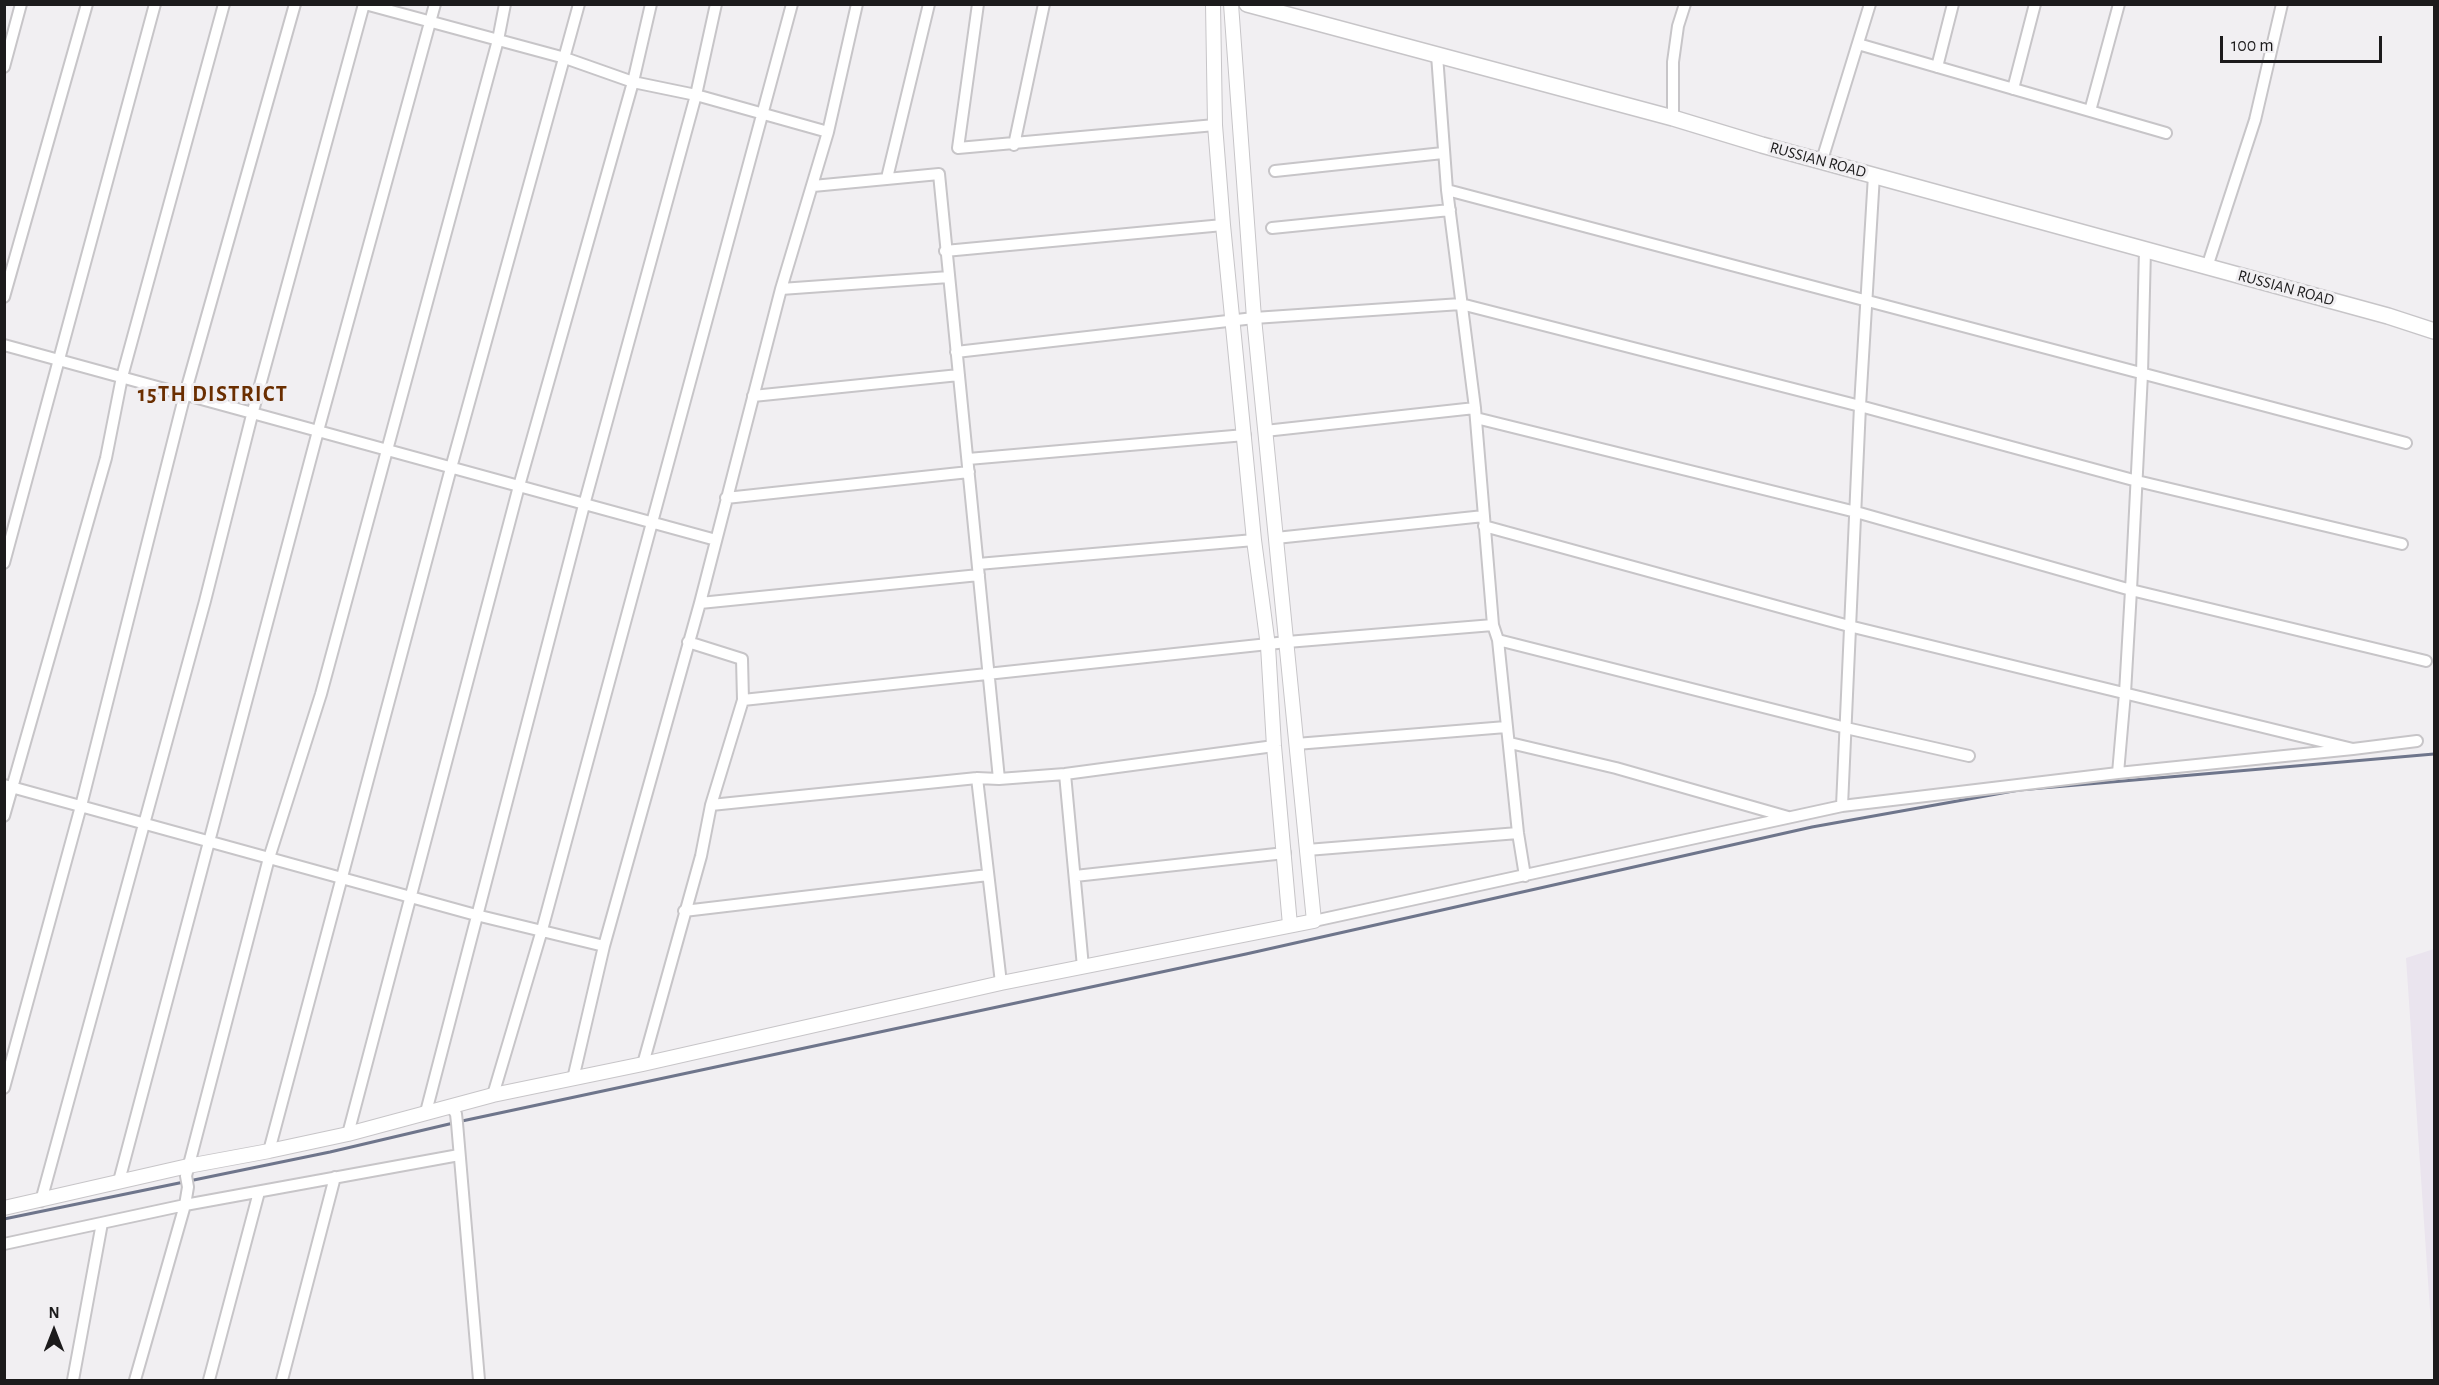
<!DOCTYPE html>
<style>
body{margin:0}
#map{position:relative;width:2439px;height:1385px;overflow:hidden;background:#f1eff2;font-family:"Alegreya Sans",sans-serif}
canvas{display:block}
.frame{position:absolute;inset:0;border:6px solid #1c1b1c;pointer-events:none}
.north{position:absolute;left:24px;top:1301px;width:60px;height:60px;-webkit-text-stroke:4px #f1eff2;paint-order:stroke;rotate:0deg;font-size:16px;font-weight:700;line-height:24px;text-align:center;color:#1c1b1c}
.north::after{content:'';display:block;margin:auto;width:21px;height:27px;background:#1c1b1c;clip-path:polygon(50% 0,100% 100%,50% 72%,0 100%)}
.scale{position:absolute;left:2220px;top:36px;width:162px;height:27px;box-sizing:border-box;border:3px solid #1c1b1c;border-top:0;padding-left:8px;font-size:18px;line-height:21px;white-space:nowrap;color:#1c1b1c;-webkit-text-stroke:4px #f1eff2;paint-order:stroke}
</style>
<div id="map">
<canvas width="2439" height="1385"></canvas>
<div class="frame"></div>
<div class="north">N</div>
<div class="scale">100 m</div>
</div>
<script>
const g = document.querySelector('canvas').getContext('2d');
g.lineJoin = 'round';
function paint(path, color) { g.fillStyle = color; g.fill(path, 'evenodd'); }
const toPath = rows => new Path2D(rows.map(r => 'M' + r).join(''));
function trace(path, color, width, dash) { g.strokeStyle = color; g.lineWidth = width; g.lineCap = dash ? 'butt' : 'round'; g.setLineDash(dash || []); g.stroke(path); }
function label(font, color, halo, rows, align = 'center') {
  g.font = font + ' "Alegreya Sans",sans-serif'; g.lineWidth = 6; g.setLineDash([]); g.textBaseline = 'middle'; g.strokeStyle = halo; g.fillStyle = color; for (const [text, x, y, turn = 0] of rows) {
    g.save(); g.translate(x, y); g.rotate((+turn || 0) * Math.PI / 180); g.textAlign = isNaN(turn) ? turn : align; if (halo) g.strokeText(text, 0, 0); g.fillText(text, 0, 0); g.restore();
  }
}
paint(toPath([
 [2434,949,2434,1369,2406,958]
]), '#eae4ee');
trace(toPath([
 [4,1219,330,1152,462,1121,1246,954,1812,827,2019,790,2434,754]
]), '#6e758b', 3);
const minor = toPath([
 [365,4,565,58,633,82,696,95,828,132],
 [978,4,958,148,1215,125],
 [1858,44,2166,133],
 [1437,55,1447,190,1475,408,1493,625,1498,640,1518,833,1525,876],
 [4,67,21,4],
 [1937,67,1953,4],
 [2013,89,2035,4],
 [2090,111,2119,4],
 [1673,118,1673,62,1678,26,1685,4],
 [1014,145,1044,4],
 [1822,160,1870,4],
 [1275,171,1443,153],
 [887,178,929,4],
 [813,186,939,174,999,779],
 [1447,190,2406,443],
 [1272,228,1450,210],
 [945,251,1223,225],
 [2207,267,2255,120,2282,4],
 [781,289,949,277],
 [4,297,87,4],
 [4,345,716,540],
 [956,352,1254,318,1461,304,1860,406,2137,481,2402,544],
 [753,396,959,375],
 [1476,418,1856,512,2131,590,2426,661],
 [1265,431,1475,408],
 [968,459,1245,435],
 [726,498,969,472],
 [1484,526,1849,626,2353,749,2417,741],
 [1276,538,1484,516],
 [4,563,155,4],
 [978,564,1254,540],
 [700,603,979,575],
 [1498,640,1846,728,1969,756],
 [743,700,1287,642,1493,625],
 [1510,743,1616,768,1788,817],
 [1296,744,1506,727],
 [2118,773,2125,693,2131,590,2142,374,2145,249],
 [1065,774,1083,967],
 [977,778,1001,983],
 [4,785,476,915,604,946],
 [711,805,977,778,999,779,1065,774,1274,746],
 [1842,806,1860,406,1874,175],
 [4,816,106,458,122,377,224,4],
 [1307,850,1518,833],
 [1075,876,1285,853],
 [684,911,988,875],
 [1314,921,1842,806,2118,773,2353,749],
 [643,1064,701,856,711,805,743,700,742,659,688,642],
 [573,1079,604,946,700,603,781,289,828,132,857,4],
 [4,1088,81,806,185,394,295,4],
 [493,1095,542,930,792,4],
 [451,1106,456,1114,457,1123,479,1380],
 [426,1112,584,505,696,95,716,4],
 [348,1134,519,486,633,82,651,4],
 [269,1151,451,468,579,4],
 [119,1181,318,431,435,4],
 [41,1201,205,601,253,411,364,4],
 [4,1244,185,1205,459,1155],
 [73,1380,102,1223],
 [135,1380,185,1205,188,1187,186,1176,269,858,321,694,498,40,505,4],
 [209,1380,259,1192],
 [282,1380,335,1177]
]);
const tertiary = toPath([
 [1213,4,1215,125,1223,225,1254,540,1268,646,1274,746,1290,925],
 [4,1208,188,1166,269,1151,348,1134,493,1095,643,1064,1001,983,1314,921,1254,318,1231,4]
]);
const secondary = toPath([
 [1247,4,1673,118,1762,145,2388,316,2434,331]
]);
trace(minor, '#c7c5c8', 14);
trace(tertiary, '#c7c5c8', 16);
trace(secondary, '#c7c5c8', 18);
trace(minor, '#fff', 10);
trace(tertiary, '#fff', 14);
trace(secondary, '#fff', 15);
label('16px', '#1c1b1c', '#f1eff2', [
 ["RUSSIAN ROAD",1818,160,15],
 ["RUSSIAN ROAD",2286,288,15]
]);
g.letterSpacing = '1.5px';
label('bold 22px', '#6a2e00', '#f1eff2', [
 ["15TH DISTRICT",213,394]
]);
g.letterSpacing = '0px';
</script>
